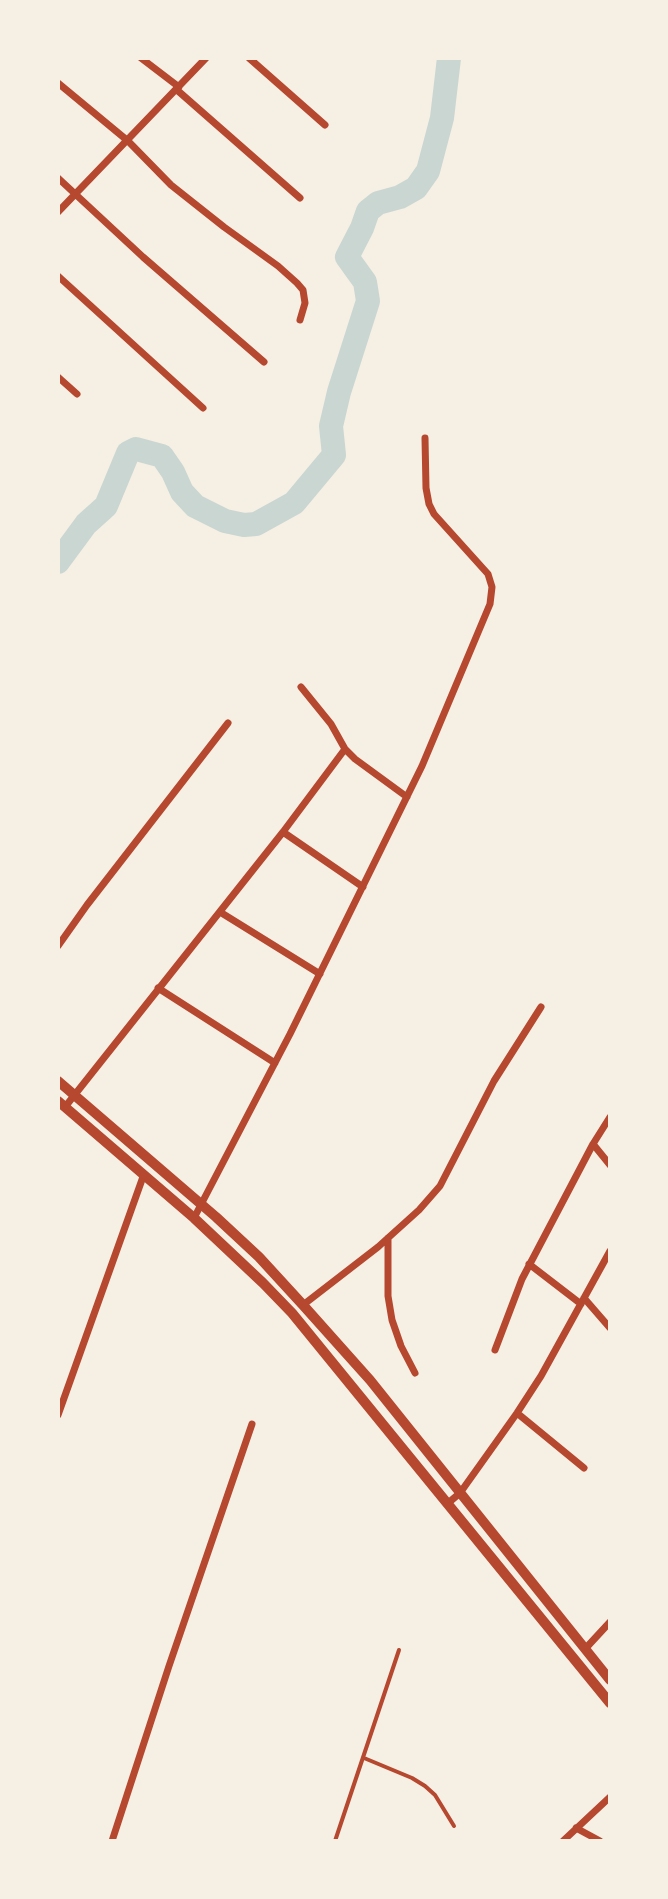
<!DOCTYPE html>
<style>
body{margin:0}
#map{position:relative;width:668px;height:1899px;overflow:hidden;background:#f6efe4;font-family:"Fira Sans",sans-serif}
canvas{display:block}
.frame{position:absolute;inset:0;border:60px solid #f6efe4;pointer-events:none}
</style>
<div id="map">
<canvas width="668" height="1899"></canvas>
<div class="frame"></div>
</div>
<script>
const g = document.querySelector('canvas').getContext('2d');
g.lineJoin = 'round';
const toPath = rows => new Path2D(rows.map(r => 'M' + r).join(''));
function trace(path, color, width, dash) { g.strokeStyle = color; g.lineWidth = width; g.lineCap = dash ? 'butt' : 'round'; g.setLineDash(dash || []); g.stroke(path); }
trace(toPath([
 [58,562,86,524,106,506,128,453,136,449,162,456,173,472,182,492,195,506,225,521,244,525,256,524,294,503,334,455,331,426,339,392,368,301,365,282,347,257,362,228,368,211,378,203,400,197,416,188,428,171,442,118,449,58]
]), '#c9d6d2', 24);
trace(toPath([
 [364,1758,412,1778,425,1786,435,1795,454,1826],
 [335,1841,399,1650]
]), '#b5482f', 4);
trace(toPath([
 [141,58,179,87],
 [249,58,325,125],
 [58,83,128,141,171,185,224,227,278,266,297,283,303,290,305,303,300,320],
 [177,90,300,198],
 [58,178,143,257,264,362],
 [58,212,206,58],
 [58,276,203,408],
 [58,377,77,394],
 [301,687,331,724,345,749,355,759,407,797],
 [283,832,363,887],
 [220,912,320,974],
 [58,946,87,905,228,723],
 [158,988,275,1063],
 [65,1107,283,832,345,749],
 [593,1144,610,1165],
 [194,1218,290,1034,422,766,490,604,492,587,488,574,434,514,429,504,426,488,425,438],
 [388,1238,388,1296,392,1320,401,1346,415,1373],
 [529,1264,581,1304],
 [584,1298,610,1328],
 [303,1305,378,1247,419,1210,440,1186,494,1081,541,1007],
 [495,1350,522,1279,593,1144,610,1117],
 [517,1413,584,1468],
 [58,1415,144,1174],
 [447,1504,460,1493,517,1413,541,1376,610,1251],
 [585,1649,610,1622],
 [576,1828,600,1841],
 [112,1841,169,1666,252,1424],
 [563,1841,610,1797]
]), '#b5482f', 7);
trace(toPath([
 [58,1081,216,1217,259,1257,303,1305,370,1380,610,1680],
 [58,1101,194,1218,263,1283,292,1313,610,1703]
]), '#b5482f', 10);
</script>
